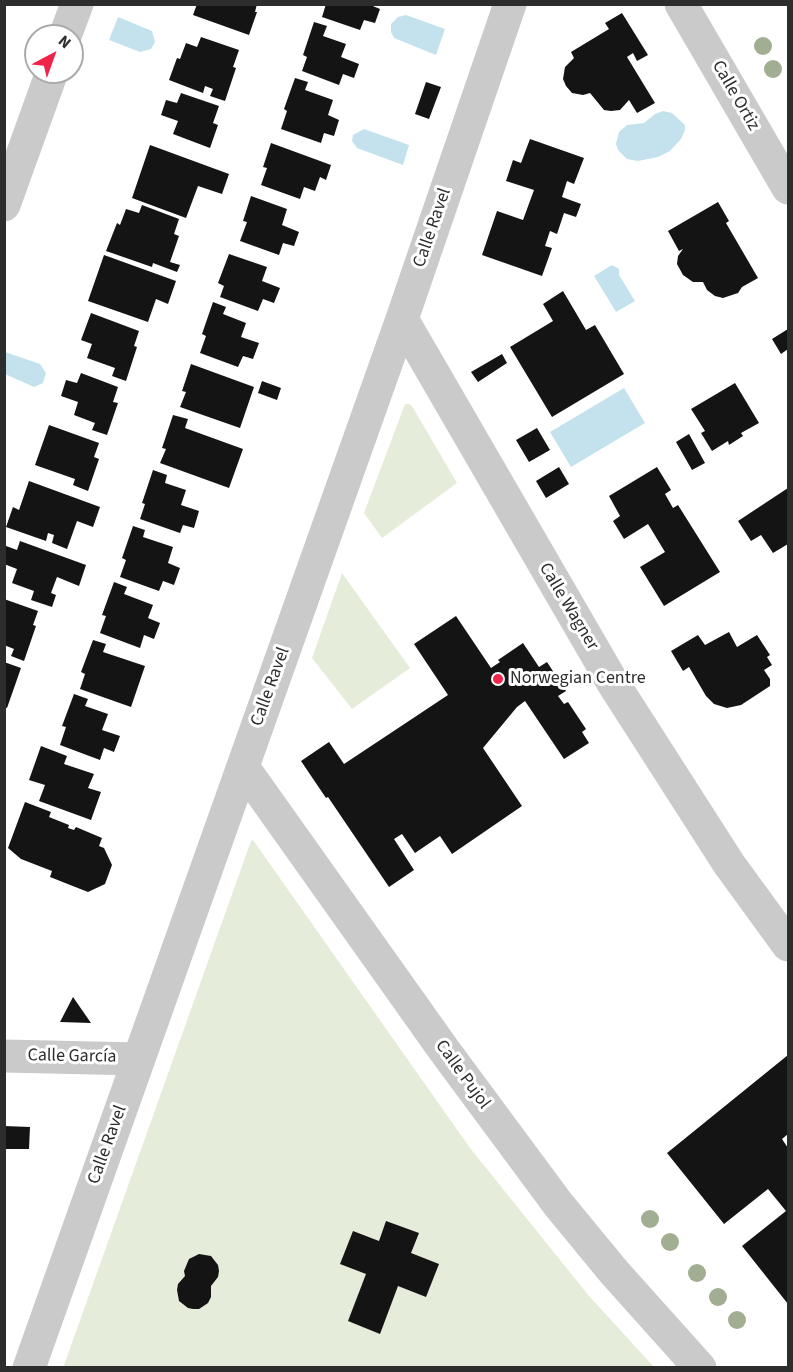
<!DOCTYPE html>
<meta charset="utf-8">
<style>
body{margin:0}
#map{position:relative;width:793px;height:1372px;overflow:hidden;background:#fff;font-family:"Source Sans 3",sans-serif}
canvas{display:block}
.frame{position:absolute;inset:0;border:6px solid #2d2d2d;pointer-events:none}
.north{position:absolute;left:24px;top:24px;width:60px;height:60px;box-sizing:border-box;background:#fff;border:2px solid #ababab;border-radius:50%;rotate:41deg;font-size:16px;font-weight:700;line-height:24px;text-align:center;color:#2d2d2d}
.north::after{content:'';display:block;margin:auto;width:21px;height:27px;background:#f0244a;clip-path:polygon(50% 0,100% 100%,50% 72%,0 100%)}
</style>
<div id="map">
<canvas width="793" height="1372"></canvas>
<div class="frame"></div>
<div class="north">N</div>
</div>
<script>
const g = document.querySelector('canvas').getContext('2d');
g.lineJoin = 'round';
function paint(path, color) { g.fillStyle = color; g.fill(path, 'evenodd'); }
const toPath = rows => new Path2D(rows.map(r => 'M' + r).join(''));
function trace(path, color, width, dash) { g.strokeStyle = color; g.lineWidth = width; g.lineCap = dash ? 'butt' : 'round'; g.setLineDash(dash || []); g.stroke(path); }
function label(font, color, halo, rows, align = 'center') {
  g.font = font + ' "Source Sans 3",sans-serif'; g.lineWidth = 6; g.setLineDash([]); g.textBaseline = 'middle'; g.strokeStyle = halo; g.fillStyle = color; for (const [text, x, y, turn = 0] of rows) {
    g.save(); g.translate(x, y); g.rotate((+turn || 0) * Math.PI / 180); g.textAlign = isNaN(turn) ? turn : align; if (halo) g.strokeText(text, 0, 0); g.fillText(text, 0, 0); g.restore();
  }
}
paint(toPath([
 [405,404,409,404,412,406,457,483,382,538,364,513],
 [342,573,410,668,352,709,312,658],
 [253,840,470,1148,589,1296,654,1367,63,1368,251,841]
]), '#e6ecda');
paint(toPath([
 [406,15,445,29,436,55,394,38,391,32,391,24,398,17],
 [118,17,152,31,155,42,151,49,140,52,109,40],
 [663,111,672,113,685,125,685,130,681,139,670,151,658,157,638,161,627,159,618,150,616,144,619,132,627,125,644,123,655,114],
 [364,129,409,145,403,165,357,148,352,141,353,135],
 [612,265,619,269,619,275,635,301,616,312,594,276],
 [5,352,40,364,46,373,43,383,34,387,5,374],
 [624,388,645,423,571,467,550,432]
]), '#c4e2ed');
paint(toPath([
 [197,4,257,4,255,12,257,12,249,35,193,15],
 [326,4,368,4,380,9,375,23,364,20,360,30,322,17],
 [622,13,648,55,637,61,633,53,627,57,655,103,637,113,629,100,620,110,611,111,604,110,590,93,583,95,572,93,566,86,563,79,565,67,574,58,571,52,609,29,605,23],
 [314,22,327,26,323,36,346,44,341,57,359,64,354,78,343,74,339,85,302,71,307,57,303,55],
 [201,37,239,50,233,67,236,68,225,101,210,96,213,89,205,86,203,93,169,80,177,58,180,59,186,43,197,47],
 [295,78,308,82,305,90,333,100,328,115,339,120,334,136,324,133,321,143,281,129,287,111,284,109],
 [426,82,441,87,429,119,415,114],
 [181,93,219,106,213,123,218,125,210,148,173,134,178,121,161,115,166,100,177,103],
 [530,139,584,158,574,184,567,181,562,197,581,204,576,217,564,213,557,234,550,231,545,246,552,248,542,276,482,255,497,211,523,220,534,190,506,181,513,160,521,163],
 [271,143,331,165,326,180,320,177,315,191,304,187,300,199,261,185,267,168,263,167],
 [150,145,229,174,222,194,198,186,186,218,132,198],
 [251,196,287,209,282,225,299,232,294,246,283,243,279,255,240,241,247,222,243,221],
 [718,202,729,221,726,223,758,278,742,287,738,293,723,298,715,296,707,290,703,282,693,282,683,275,677,264,678,256,683,249,679,251,668,231],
 [142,205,179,219,174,234,179,236,170,262,180,265,177,272,153,263,152,267,106,251,117,223,120,225,126,209,139,213],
 [229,254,267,267,262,281,280,288,274,303,263,299,258,311,220,297,224,286,218,283],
 [104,255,176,281,168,304,156,299,148,322,88,301],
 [563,291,586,330,595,325,624,374,552,417,510,347,553,321,543,304],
 [213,302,226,307,223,314,246,323,241,337,259,343,253,359,243,356,238,367,200,353,206,336,202,334],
 [91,313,139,331,134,346,137,347,126,381,112,376,115,368,87,358,92,344,81,340],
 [788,329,788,349,781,354,772,339],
 [502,354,507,363,478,382,471,372],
 [191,364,254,387,240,428,180,407,186,392,182,391],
 [81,373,118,387,113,402,118,403,107,435,92,430,95,423,74,415,78,402,61,396,66,380,77,383],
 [262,381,281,388,277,400,258,393],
 [735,383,759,423,741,433,743,436,729,445,728,441,712,451,701,433,705,431,691,409],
 [173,415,188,419,185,428,243,449,229,488,160,463,166,449,162,448],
 [49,425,99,443,94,457,99,459,88,491,73,485,75,479,35,465],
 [537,428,550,450,529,462,516,440],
 [689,434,705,463,692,470,676,442],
 [559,467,569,484,546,498,536,481],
 [657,467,671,490,665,494,673,508,678,505,720,572,664,606,640,567,665,552,648,524,624,539,613,521,620,516,609,496],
 [153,470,167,475,165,483,186,490,181,505,199,511,194,528,183,525,180,533,140,519,145,504,142,503],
 [29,481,100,507,93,527,77,521,67,549,52,543,54,535,48,533,46,541,6,527,13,507,19,510],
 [788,488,788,544,773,553,761,535,751,541,738,521],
 [133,526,145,530,143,537,173,547,168,563,180,568,174,585,163,581,159,591,120,577,126,560,122,558],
 [20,541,86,565,79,586,57,577,51,593,56,595,52,607,31,600,34,591,12,583,17,569,4,564,6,546,17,550],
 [114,582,127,587,124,594,153,605,148,618,160,623,154,639,144,635,140,648,100,633,106,616,102,615],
 [4,599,38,611,33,625,36,626,24,661,11,656,14,649,4,645],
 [456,616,491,668,500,662,498,660,523,643,539,667,547,662,566,691,558,696,564,704,568,702,586,729,582,732,589,743,564,759,525,701,517,707,483,748,522,806,452,854,440,836,415,853,402,834,394,839,414,870,389,887,328,797,326,798,301,761,329,742,344,764,448,695,414,644],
 [729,632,737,647,757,635,770,655,767,657,772,665,764,670,770,679,770,686,741,705,727,708,714,704,706,696,689,667,683,671,671,651,698,635,705,645],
 [93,640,106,644,103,652,145,666,131,707,80,689,85,674,81,672],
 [4,662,21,668,7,708,4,707],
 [74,694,88,699,85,706,108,714,102,730,120,736,114,752,104,748,100,760,60,745,66,727,62,726],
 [41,746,67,756,64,764,94,774,88,788,101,792,91,820,39,801,45,785,29,780],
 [25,802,51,812,49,817,69,825,68,828,74,830,76,827,102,838,99,846,104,848,112,865,105,884,88,892,50,877,52,871,21,859,8,848],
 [73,997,91,1023,60,1022],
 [788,1055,788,1134,782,1139,788,1148,788,1304,742,1246,786,1211,768,1189,724,1224,667,1153],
 [4,1126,30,1127,29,1149,4,1149],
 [386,1221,419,1233,411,1253,439,1264,426,1297,398,1286,380,1334,348,1321,366,1274,340,1264,353,1231,379,1241],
 [199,1254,211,1256,218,1265,219,1271,218,1277,211,1286,211,1297,208,1303,199,1309,193,1309,188,1308,179,1301,177,1290,178,1284,185,1276,184,1271,189,1259]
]), '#141414');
trace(toPath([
 [681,4,788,188],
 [65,36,77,4],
 [4,205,52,72],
 [402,319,613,683,729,864,788,945],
 [243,767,444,1050,558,1204,614,1272,700,1368],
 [4,1056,139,1059],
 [29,1368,402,319,510,4]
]), '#cacaca', 33);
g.fillStyle = '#a2ae92';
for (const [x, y] of [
 [763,46],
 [773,69],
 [650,1219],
 [670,1242],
 [697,1273],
 [718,1297],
 [737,1320]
]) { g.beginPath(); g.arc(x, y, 9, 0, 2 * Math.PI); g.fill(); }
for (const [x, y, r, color] of [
 [498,679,6,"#f0244a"]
]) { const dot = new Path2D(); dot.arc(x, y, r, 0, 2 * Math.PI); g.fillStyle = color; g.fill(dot); trace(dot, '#fff', 2); }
label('18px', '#2d2d2d', '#fff', [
 ["Calle Ortiz",735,96,60],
 ["Calle Ravel",433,228,-71],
 ["Calle Wagner",568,607,59],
 ["Calle Ravel",271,687,-70],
 ["Calle García",72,1057,1],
 ["Calle Pujol",462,1075,54],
 ["Calle Ravel",108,1145,-70]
]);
label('18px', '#2d2d2d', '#fff', [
 ["Norwegian Centre",510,679]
], 'left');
</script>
